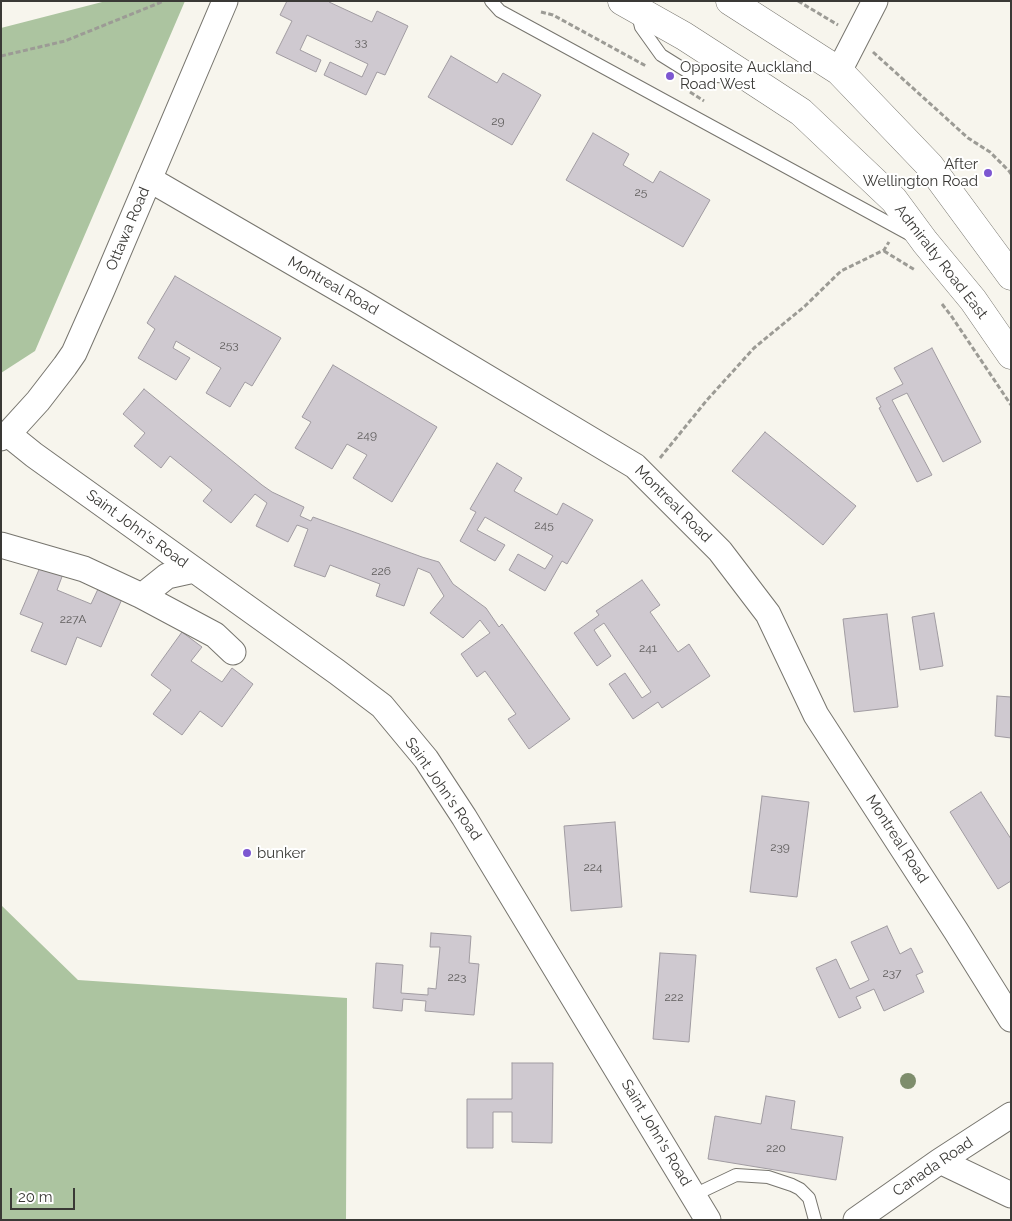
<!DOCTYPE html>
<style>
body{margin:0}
#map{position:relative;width:1012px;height:1221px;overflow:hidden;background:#f7f5ed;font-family:Raleway,sans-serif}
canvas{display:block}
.frame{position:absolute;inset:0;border:2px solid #3a3936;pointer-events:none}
.scale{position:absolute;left:10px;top:1188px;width:65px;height:22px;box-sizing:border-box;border:2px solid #3a3936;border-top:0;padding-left:6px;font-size:15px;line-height:18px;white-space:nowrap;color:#3a3936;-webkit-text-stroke:4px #fff;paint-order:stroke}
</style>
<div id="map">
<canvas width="1012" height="1221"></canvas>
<div class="frame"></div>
<div class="scale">20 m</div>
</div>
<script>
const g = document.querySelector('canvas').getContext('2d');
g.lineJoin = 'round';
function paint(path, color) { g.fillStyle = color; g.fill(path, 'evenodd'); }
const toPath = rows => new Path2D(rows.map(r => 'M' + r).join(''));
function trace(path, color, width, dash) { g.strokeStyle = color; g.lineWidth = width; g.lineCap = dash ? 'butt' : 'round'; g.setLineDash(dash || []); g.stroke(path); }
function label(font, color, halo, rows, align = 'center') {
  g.font = font + ' Raleway,sans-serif'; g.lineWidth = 4; g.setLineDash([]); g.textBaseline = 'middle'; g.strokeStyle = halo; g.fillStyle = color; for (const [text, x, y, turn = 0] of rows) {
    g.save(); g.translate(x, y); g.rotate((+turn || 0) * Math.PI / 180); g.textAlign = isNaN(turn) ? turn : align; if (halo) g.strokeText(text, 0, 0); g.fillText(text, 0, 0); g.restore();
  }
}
paint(toPath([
 [106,1,185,1,35,351,1,373,1,28],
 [1,905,78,980,347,998,346,1220,1,1220]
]), '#acc4a0');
const building = toPath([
 [287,1,329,1,329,2,372,22,377,11,408,26,385,75,377,72,366,95,324,75,330,62,362,77,368,64,307,35,300,50,321,60,316,72,276,53,292,21,280,15,287,1],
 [451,56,497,83,503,73,541,95,512,145,428,97,451,56],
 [593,133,629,154,623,165,653,183,660,171,710,200,683,247,566,180,593,133],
 [175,276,281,338,252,386,245,382,230,407,206,393,221,368,176,341,173,348,190,358,176,380,138,358,155,329,147,323,175,276],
 [932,348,981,442,943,462,907,393,892,400,932,475,917,482,879,408,881,407,876,398,903,384,894,368,932,348],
 [333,365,437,427,392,502,353,478,367,455,347,444,332,469,295,448,311,422,302,417,333,365],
 [144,389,262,485,272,492,304,507,300,516,311,521,313,517,422,557,439,562,453,584,486,608,499,627,502,624,570,719,529,749,508,719,516,714,485,671,477,677,461,654,490,633,480,620,463,638,430,613,444,596,430,573,418,568,404,606,376,596,380,584,330,565,325,577,294,566,308,529,297,525,288,542,256,526,267,503,255,494,231,523,203,501,212,490,170,456,161,468,134,446,145,433,123,414,144,389],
 [765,432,856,506,823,545,732,471,765,432],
 [497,463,522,478,514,491,557,515,563,503,593,520,567,564,562,561,545,591,509,570,518,554,545,569,553,556,485,517,477,530,505,545,495,561,460,541,476,512,470,509,497,463],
 [41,565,63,574,57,590,91,604,98,589,122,599,101,647,77,637,66,665,31,651,43,623,20,614,41,565],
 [642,580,660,605,650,612,678,652,689,644,710,676,662,708,658,702,633,719,609,684,625,673,642,698,651,692,604,623,594,630,611,656,597,666,574,633,599,615,596,611,642,580],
 [934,613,943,666,920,670,912,617,934,613],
 [887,614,898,707,854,712,843,619,887,614],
 [182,632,202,647,191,661,222,682,232,668,253,684,222,727,200,711,182,735,153,714,171,690,151,675,182,632],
 [997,696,1011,697,1011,738,995,736,997,696],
 [981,792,1011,839,1011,881,998,889,950,812,981,792],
 [762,796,809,802,797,897,750,892,762,796],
 [615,822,622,907,571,911,564,826,615,822],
 [887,926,900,954,911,948,923,972,916,975,924,992,884,1011,874,989,856,997,861,1008,839,1018,816,968,836,959,850,989,869,980,851,942,887,926],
 [431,933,471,936,469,963,479,964,474,1015,425,1011,426,1001,403,999,402,1011,373,1008,376,963,403,965,401,993,428,995,428,988,436,989,440,947,430,947,431,933],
 [660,953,696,955,689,1042,653,1039,660,953],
 [512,1063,553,1063,552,1143,512,1142,512,1112,493,1112,493,1148,467,1148,467,1099,512,1099,512,1063],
 [766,1096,795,1101,791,1129,843,1137,836,1180,708,1159,715,1116,761,1124,766,1096]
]);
paint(building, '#cfc9d0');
trace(building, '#a09ba1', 1);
const lane = toPath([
 [491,1,500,11,911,235],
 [637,11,641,27,661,55,693,75,739,77],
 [694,1195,736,1175,768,1177,792,1185,800,1189,809,1198,815,1220]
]);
const street = toPath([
 [839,71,875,1],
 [149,179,361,302,635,466,720,551,768,614,816,715,956,931,1011,1019],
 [8,434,34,455,337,672,382,706,426,759,464,817,708,1220],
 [1,438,8,434,38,401,65,366,74,353,102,290,225,1],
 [1,545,84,569,142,596,215,635,233,652],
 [142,596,167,576,194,570],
 [940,1161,1011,1195],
 [856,1220,940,1161,1011,1115]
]);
const primary = toPath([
 [622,1,684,36,749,78,801,112,894,200,925,242,973,300,1011,355],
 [730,1,839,71,930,166,1011,276]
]);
trace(lane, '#77756e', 14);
trace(street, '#77756e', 27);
trace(primary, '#77756e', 29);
trace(toPath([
 [798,1,838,25],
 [541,12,553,15,646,66],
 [873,52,968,138,990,152,1009,171,1011,174],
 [1,56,65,41,164,1],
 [690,92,704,101],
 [884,251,915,270],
 [942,304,952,317,1011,405],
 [660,458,707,400,754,348,805,306,841,271,884,250,889,242]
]), '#9c9b95', 3, [5, 2.5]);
trace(lane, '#fff', 12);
trace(street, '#fff', 25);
trace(primary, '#fff', 28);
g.fillStyle = '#7e8d6c';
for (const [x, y] of [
 [908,1081]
]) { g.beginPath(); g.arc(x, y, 8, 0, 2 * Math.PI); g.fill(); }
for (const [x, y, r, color] of [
 [670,76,5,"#7d57d1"],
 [988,173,5,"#7d57d1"],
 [247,853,5,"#7d57d1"]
]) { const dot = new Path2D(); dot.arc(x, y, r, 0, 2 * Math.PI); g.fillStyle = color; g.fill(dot); trace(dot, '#fff', 2); }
label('12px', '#5f5d5c', null, [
 ["33",361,42],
 ["29",498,121],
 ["25",641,192],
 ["253",229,345],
 ["249",367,435],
 ["245",544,525],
 ["226",381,571],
 ["227A",73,619],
 ["241",648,648],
 ["239",780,847],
 ["224",593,867],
 ["237",892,973],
 ["223",457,977],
 ["222",674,997],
 ["220",776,1148]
]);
label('15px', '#3a3936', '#fff', [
 ["Opposite Auckland",680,67],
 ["Road West",680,84],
 ["After",978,164,"right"],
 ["Wellington Road",978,181,"right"],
 ["bunker",257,853]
], 'left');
label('15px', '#3a3936', '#fff', [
 ["Ottawa Road",128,229,-67],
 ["Admiralty Road East",941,262,52],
 ["Montreal Road",333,286,30],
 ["Montreal Road",673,504,45],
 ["Saint John's Road",137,529,36],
 ["Saint John's Road",443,789,55],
 ["Montreal Road",897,839,57],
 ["Saint John's Road",656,1133,59],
 ["Canada Road",933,1167,-34]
]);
</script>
